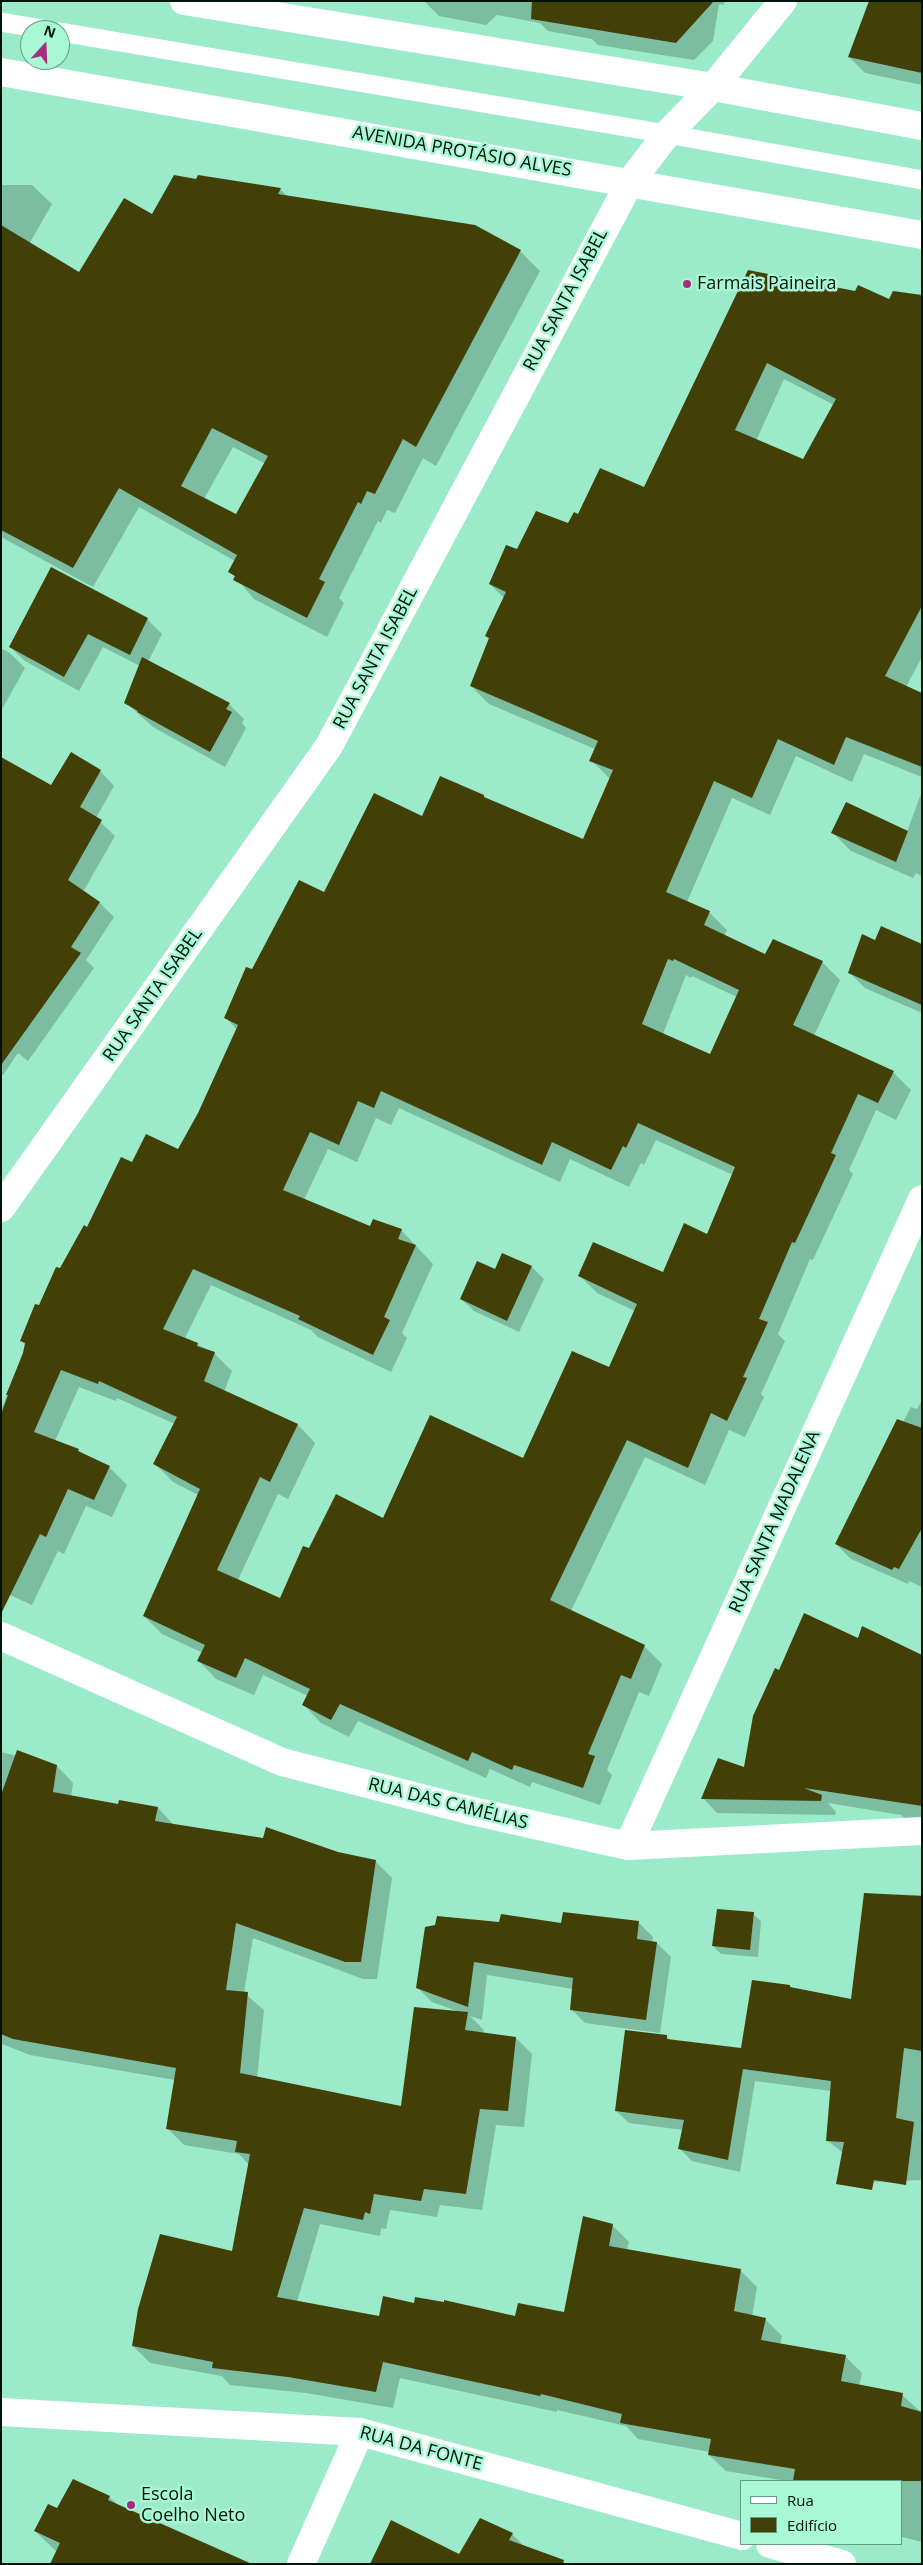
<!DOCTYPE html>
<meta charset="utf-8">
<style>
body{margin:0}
#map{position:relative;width:923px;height:2565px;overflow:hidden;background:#9bebca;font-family:"Open Sans",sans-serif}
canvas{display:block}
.frame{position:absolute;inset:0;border:2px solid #00130b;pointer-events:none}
.legend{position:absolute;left:740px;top:2480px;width:162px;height:65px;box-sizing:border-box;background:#a8f8d6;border:1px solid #659c85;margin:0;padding:6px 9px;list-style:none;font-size:15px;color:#00130b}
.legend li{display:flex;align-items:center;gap:10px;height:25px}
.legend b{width:25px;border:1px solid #659c85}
.north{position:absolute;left:20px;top:20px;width:50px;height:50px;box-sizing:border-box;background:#a8f8d6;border:1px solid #659c85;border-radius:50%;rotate:20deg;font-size:14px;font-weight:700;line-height:20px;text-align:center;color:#00130b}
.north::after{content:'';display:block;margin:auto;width:18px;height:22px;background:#a92b7b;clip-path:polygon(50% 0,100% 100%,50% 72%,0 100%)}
</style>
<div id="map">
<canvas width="923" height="2565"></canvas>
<div class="frame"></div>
<ul class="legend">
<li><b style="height:6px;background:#fff"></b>Rua</li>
<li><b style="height:14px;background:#434007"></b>Edifício</li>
</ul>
<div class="north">N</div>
</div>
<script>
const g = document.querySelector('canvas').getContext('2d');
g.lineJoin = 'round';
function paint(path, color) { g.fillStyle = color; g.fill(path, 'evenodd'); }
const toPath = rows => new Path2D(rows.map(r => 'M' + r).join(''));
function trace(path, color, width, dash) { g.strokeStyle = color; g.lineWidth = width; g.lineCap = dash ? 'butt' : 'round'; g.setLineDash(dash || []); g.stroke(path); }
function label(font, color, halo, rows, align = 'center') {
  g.font = font + ' "Open Sans",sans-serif'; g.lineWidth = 5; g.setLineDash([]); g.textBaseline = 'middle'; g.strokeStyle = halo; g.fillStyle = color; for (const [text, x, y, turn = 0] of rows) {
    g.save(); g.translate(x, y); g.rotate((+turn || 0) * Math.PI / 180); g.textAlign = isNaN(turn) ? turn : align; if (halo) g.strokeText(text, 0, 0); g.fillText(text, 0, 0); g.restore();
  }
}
paint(toPath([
 [424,1,724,1,724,5,719,4,713,41,694,60,598,45,592,39,548,31,540,23,497,15,486,25,439,16],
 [922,1,922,85,865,73,849,57],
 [197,180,280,189,288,197,520,251,540,271,436,466,423,458,395,513,387,510,381,523,378,521,339,598,344,603,327,637,254,599,230,571,235,561,139,507,93,587,1,537,1,185,32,185,52,204,29,244,79,274],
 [233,447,266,464,237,515,204,499],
 [748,271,890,301,922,296,922,657,906,687,922,694,922,777,864,754,852,782,796,756,770,815,732,798,687,902,709,912,727,930,724,936,766,955,822,962,840,980,814,1036,893,1072,911,1090,896,1120,876,1110,849,1170,853,1174,813,1260,810,1259,778,1334,785,1341,761,1394,764,1397,745,1437,729,1430,705,1485,645,1457,571,1611,644,1646,662,1664,649,1696,639,1692,607,1770,612,1775,600,1805,532,1782,530,1787,490,1769,486,1778,358,1721,349,1737,321,1723,304,1705,308,1696,263,1675,254,1695,216,1679,199,1661,203,1653,162,1634,144,1616,198,1495,173,1482,155,1464,175,1424,117,1398,116,1401,79,1387,55,1441,78,1450,84,1455,109,1467,127,1485,112,1517,86,1506,64,1554,58,1551,32,1605,1,1591,1,1410,24,1353,26,1345,22,1341,61,1270,132,1164,179,1151,199,1114,237,1030,225,1017,252,971,325,894,422,817,484,796,489,801,584,840,610,779,591,760,595,749,489,704,471,686,489,639,486,636,504,598,490,584,517,550,569,524,579,516,645,488],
 [784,379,834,405,804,461,756,441],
 [686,975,691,978,692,976,737,997,711,1055,663,1034],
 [399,1108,560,1182,570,1159,629,1187,641,1163,644,1165,656,1140,733,1175,708,1236,664,1274,580,1276,597,1293,635,1311,610,1369,524,1459,310,1550,281,1600,238,1580,278,1494,288,1499,315,1443,298,1425,224,1392,232,1371,214,1353,185,1338,211,1285,311,1330,318,1337,391,1372,407,1338,402,1333,433,1264,401,1230,370,1228,304,1200,328,1149,357,1162,376,1118,391,1125],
 [147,619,162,634,148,662,229,704,244,719,242,723,246,728,225,767,153,727,125,702,140,666,103,647,79,691,25,661,10,647],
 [1,648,10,653,25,668,1,711],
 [100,771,114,786,96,818,115,836,83,892,100,903,114,917,86,960,94,968,28,1061,18,1053,3,1075,1,1074,1,873,51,787],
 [922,791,922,876,916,873,913,878,851,851,833,833,907,832],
 [876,942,922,946,922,1013,865,988,850,973],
 [532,1267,544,1279,519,1332,474,1311,461,1299],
 [922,1400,922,1587,909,1581,908,1584,851,1559,836,1544,911,1407,917,1409],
 [858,1640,922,1656,922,1825,912,1825,901,1815,828,1803,836,1812,835,1815,717,1813,703,1798,745,1769,779,1671],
 [1,1752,57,1766,73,1783,71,1797,119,1805,158,1808,174,1825,375,1861,392,1878,377,1979,363,1979,253,1938,244,1993,264,2010,257,2078,402,2107,457,2011,432,2002,418,1988,500,1923,639,1923,653,1937,652,1942,657,1943,671,1957,660,2033,585,2023,571,2009,573,1989,487,1975,482,2020,470,2016,484,2030,483,2033,516,2038,532,2054,524,2127,496,2125,482,2210,440,2205,437,2217,390,2210,386,2229,381,2228,380,2236,320,2224,297,2302,380,2318,415,2305,516,2317,565,2314,612,2225,629,2242,627,2250,740,2270,757,2287,752,2317,765,2319,782,2336,780,2344,845,2356,862,2373,859,2386,902,2395,922,2413,922,2542,902,2537,902,2481,787,2481,726,2471,709,2455,710,2452,638,2439,626,2426,557,2410,557,2412,400,2378,393,2408,306,2393,230,2385,222,2376,150,2363,133,2346,233,2252,249,2165,239,2154,184,2145,167,2128,175,2080,30,2055,2,2044,1,2049],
 [865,1894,922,1895,922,2180,852,2183,843,2153,827,2140,831,2091,755,2081,740,2172,692,2161,679,2148,683,2130,629,2123,616,2111,667,2037,671,2041,742,2049,790,1986,793,1989,852,2000],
 [753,1914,761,1921,758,1957,721,1954,713,1946],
 [109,2497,118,2505,57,2552,35,2531,58,2510],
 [512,2534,527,2549,459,2556]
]), '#0003');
paint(toPath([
 [532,1,714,1,676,43,531,19],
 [869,1,922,1,922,73,848,57],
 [174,175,196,179,198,175,281,188,278,194,475,225,521,250,416,447,403,439,375,494,367,491,361,504,358,502,319,579,325,582,307,618,233,580,235,576,228,572,237,555,119,488,73,568,1,530,1,225,79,272,124,198,152,214],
 [212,428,268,456,236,514,181,486],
 [748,270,855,291,858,285,889,299,893,291,922,295,922,606,885,676,922,693,922,767,846,737,834,765,778,739,752,798,714,781,666,892,710,911,704,925,765,954,773,939,823,961,793,1025,894,1071,878,1103,858,1094,831,1153,836,1155,795,1243,792,1242,759,1319,768,1322,743,1377,747,1378,727,1421,711,1413,688,1468,627,1440,550,1600,645,1645,631,1679,621,1675,588,1754,595,1756,583,1788,514,1765,512,1770,472,1752,468,1761,340,1704,331,1720,302,1705,310,1689,245,1658,236,1678,197,1661,205,1645,143,1616,200,1489,153,1464,177,1417,99,1381,98,1384,61,1370,34,1432,79,1449,78,1451,110,1466,94,1500,68,1489,46,1537,40,1534,1,1614,1,1414,8,1395,6,1395,23,1353,25,1343,20,1341,35,1304,39,1305,56,1267,60,1268,84,1225,87,1227,121,1157,132,1162,146,1134,178,1149,198,1113,238,1025,224,1018,246,967,252,969,299,880,324,892,374,793,422,816,440,776,484,795,484,797,583,839,613,770,589,761,598,741,470,686,489,638,485,636,506,592,489,584,506,545,517,549,536,511,568,523,574,512,578,514,600,468,644,487],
 [767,363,836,399,803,459,735,430],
 [668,959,673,961,674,959,739,990,710,1054,642,1024],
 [381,1091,542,1165,552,1142,611,1170,623,1146,626,1148,638,1123,735,1167,707,1234,684,1223,663,1272,593,1242,578,1276,637,1304,609,1367,572,1351,523,1458,430,1415,383,1518,336,1494,309,1548,303,1546,280,1598,217,1570,260,1477,270,1482,298,1424,204,1381,215,1352,197,1346,198,1343,163,1329,193,1269,300,1316,298,1319,373,1355,390,1320,384,1317,416,1245,398,1239,402,1229,373,1219,370,1226,283,1190,310,1132,339,1145,358,1101,374,1108],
 [51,567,148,618,130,655,88,634,64,677,9,647],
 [142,657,230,703,226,709,232,712,210,752,137,712,138,711,124,703],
 [71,752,101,770,80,807,102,820,68,880,100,902,71,947,81,953,1,1065,1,757,51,785],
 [846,802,908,831,896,862,831,833],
 [881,926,922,944,922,1005,848,973,862,934,875,940],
 [502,1253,532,1266,507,1321,460,1299,477,1261,495,1269],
 [897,1419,922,1428,922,1528,899,1569,894,1567,892,1570,835,1544],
 [804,1613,858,1638,862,1626,922,1655,922,1806,804,1788,822,1795,821,1801,701,1799,718,1758,744,1767,753,1716,775,1668,779,1670],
 [17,1750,57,1765,53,1792,118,1804,119,1800,158,1807,155,1821,263,1838,266,1827,338,1852,376,1860,361,1962,345,1962,236,1923,226,1990,248,1992,240,2073,401,2106,414,2007,468,2012,465,2030,516,2037,508,2111,480,2109,466,2194,424,2189,421,2201,374,2194,370,2214,365,2212,363,2220,304,2208,277,2297,379,2316,383,2296,414,2303,415,2297,444,2302,444,2300,515,2316,518,2303,564,2312,583,2216,613,2224,609,2246,741,2269,734,2311,766,2318,761,2340,846,2355,841,2381,903,2393,901,2406,922,2412,922,2481,793,2481,795,2469,708,2455,711,2439,620,2423,622,2414,541,2394,540,2396,383,2362,376,2392,288,2377,212,2368,213,2362,132,2346,138,2309,160,2234,232,2251,250,2154,235,2152,237,2141,166,2129,176,2068,13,2039,1,2034,1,1795],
 [864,1893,922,1896,922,2051,904,2048,896,2118,914,2122,906,2185,874,2180,872,2190,836,2184,844,2142,826,2141,831,2081,743,2069,728,2160,678,2149,684,2120,615,2111,625,2030,667,2035,667,2039,741,2048,752,1980,790,1985,790,1987,851,1999],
 [717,1909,754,1912,750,1950,712,1946],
 [563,1912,639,1921,637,1939,657,1942,646,2020,570,2010,573,1978,474,1962,468,2007,416,1988,425,1927,435,1925,437,1916,499,1922,501,1914,561,1923],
 [73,2479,110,2496,108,2500,252,2564,50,2564,60,2543,34,2531,48,2504,57,2508],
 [480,2518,513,2533,509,2540,564,2560,563,2564,370,2564,391,2520,459,2554]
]), '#434007');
trace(toPath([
 [1,22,48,30],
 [60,32,667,134,922,180]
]), '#fff', 19);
trace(toPath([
 [1,1636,282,1762,468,1810,628,1846,922,1831],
 [628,1846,922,1199],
 [301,2564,360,2432]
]), '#fff', 28);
trace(toPath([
 [1,1208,329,746,630,182,667,134,713,87,783,1],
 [1,2412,360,2432,742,2536],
 [770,2544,842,2564]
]), '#fff', 28);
trace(toPath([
 [184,1,713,87,922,126],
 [1,72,922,235]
]), '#fff', 28);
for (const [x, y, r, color] of [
 [687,284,5,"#a92b7b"],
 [131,2505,5,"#a92b7b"]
]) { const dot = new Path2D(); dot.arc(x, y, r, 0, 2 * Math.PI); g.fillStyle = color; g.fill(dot); trace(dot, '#a8f8d6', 2); }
label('18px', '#00130b', '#a8f8d6', [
 ["AVENIDA PROTÁSIO ALVES",462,152,10],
 ["RUA SANTA ISABEL",566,300,-62],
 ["RUA SANTA ISABEL",376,658,-62],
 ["RUA SANTA ISABEL",153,995,-55],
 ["RUA SANTA MADALENA",775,1522,-66],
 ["RUA DAS CAMÉLIAS",448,1804,14],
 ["RUA DA FONTE",421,2449,15]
]);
label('18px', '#00130b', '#a8f8d6', [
 ["Farmais Paineira",697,284],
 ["Escola",141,2495],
 ["Coelho Neto",141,2516]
], 'left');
</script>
